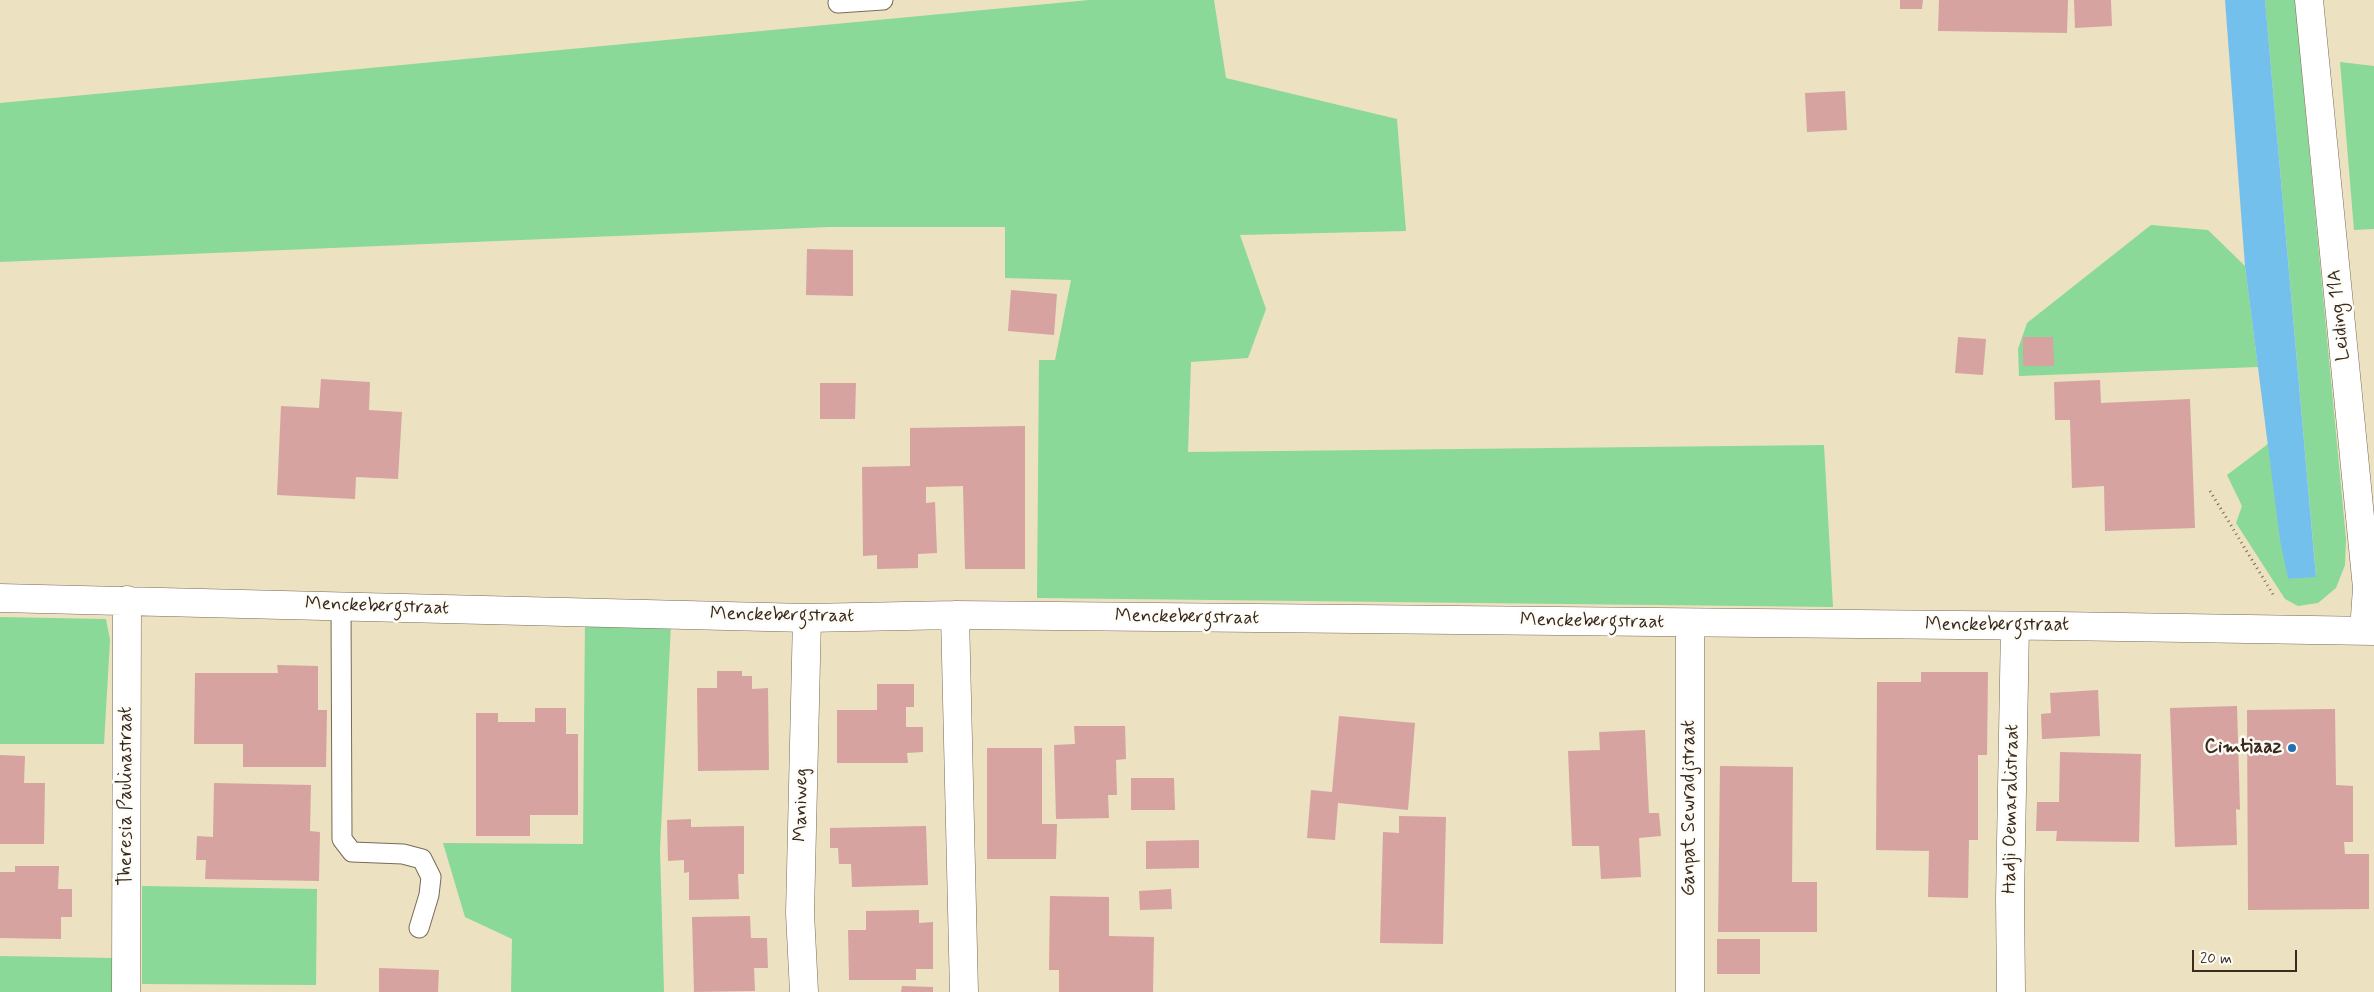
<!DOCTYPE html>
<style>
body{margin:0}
#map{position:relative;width:2374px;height:992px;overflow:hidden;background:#ece1c0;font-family:Mynerve,sans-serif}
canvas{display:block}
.scale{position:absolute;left:2192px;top:950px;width:105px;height:22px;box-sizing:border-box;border:2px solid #3b2a1e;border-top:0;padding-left:6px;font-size:15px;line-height:18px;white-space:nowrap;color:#3b2a1e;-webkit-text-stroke:4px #fdfcf7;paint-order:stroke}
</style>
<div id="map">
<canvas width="2374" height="992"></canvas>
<div class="scale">20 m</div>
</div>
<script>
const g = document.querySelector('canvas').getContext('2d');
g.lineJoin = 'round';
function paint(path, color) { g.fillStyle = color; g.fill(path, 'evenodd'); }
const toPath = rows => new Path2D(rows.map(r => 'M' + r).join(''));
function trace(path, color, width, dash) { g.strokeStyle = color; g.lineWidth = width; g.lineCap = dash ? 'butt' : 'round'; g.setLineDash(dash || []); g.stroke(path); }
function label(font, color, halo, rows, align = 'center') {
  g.font = font + ' Mynerve,sans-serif'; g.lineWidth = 5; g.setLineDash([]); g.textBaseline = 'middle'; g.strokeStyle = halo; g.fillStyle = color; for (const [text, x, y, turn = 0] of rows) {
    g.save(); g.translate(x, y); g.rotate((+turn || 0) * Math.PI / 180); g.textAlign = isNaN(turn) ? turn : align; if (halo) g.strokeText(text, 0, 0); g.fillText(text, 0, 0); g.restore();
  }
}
paint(toPath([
 [1089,0,1214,0,1226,78,1397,119,1406,231,1240,235,1266,309,1248,358,1191,362,1188,452,1824,445,1833,607,1037,598,1039,360,1055,360,1071,280,1005,278,1005,227,829,227,0,262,0,103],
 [2265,0,2295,0,2346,539,2345,565,2336,588,2318,603,2298,606,2285,599,2236,523,2242,506,2227,475,2268,444,2288,579,2316,576],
 [2340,62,2374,66,2374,229,2354,230],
 [2151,225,2208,230,2245,266,2258,367,2019,376,2018,349,2027,323],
 [0,617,106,619,110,640,104,744,0,744],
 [585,620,671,623,660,849,664,992,511,992,512,939,465,917,443,843,583,844],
 [142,886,317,889,316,985,142,984],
 [0,956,113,958,112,992,0,992]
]), '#8ad998');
paint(toPath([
 [2225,0,2265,0,2316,577,2288,579,2280,540,2245,266]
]), '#73c0ed');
paint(toPath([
 [1900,0,1923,0,1922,9,1900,9],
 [1939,0,2068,0,2067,33,1938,31],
 [2074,0,2111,0,2112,26,2075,28],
 [1845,91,1847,130,1807,132,1805,93],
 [807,249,853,250,853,296,806,295],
 [1011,290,1057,294,1054,335,1008,331],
 [1958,337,1986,339,1983,375,1955,373],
 [2023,337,2053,337,2054,366,2023,366],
 [321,379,370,382,369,410,402,412,398,479,356,477,355,499,277,495,281,406,319,408],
 [2100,380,2101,403,2190,399,2195,528,2105,531,2104,486,2072,488,2070,420,2055,420,2054,382],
 [820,383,856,383,855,419,820,419],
 [1025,426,1025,569,965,569,963,486,926,487,926,503,935,502,937,553,918,554,918,568,877,569,877,555,863,556,862,467,910,466,910,428],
 [277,665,318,666,318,710,327,710,326,767,243,767,243,744,194,744,195,673,278,673],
 [717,671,742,671,742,676,752,676,752,689,768,688,769,770,698,771,697,688,717,688],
 [1921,672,1988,672,1987,755,1978,755,1978,840,1969,840,1968,898,1928,897,1929,851,1876,850,1877,682,1921,682],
 [877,684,914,684,914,707,906,707,906,727,923,727,923,752,907,753,908,763,837,763,837,710,877,710],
 [2098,690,2100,736,2042,739,2041,714,2051,713,2050,693],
 [2237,706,2240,810,2236,809,2237,845,2175,847,2170,708],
 [535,708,566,708,566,734,578,734,578,815,530,815,530,836,476,836,476,713,498,713,498,722,535,722],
 [2335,709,2336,785,2353,786,2353,842,2344,842,2345,854,2369,854,2369,909,2248,910,2247,710],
 [1339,716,1415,723,1408,810,1338,803,1335,840,1307,838,1311,790,1332,792],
 [1074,726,1125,726,1126,759,1116,760,1117,795,1108,795,1109,818,1056,819,1054,745,1075,744],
 [1645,730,1649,813,1659,813,1661,836,1639,838,1641,877,1601,879,1599,846,1572,846,1568,751,1600,750,1599,732],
 [987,748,1042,748,1042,824,1057,824,1056,859,987,859],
 [2060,752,2141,754,2139,842,2056,841,2057,831,2036,831,2037,802,2059,802],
 [0,755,25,756,24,783,45,783,44,844,0,844],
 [1720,766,1793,767,1792,882,1817,882,1817,932,1718,932],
 [1131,778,1174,778,1175,810,1131,810],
 [214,783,311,785,310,831,320,832,319,881,205,879,206,860,196,860,197,836,213,837],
 [1399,816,1446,817,1443,944,1380,943,1383,832,1399,833],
 [691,819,691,827,744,826,744,874,738,874,739,899,689,900,689,872,684,873,684,860,668,861,667,820],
 [926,826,928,885,852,887,851,864,839,864,838,848,830,848,830,828],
 [1199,840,1199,868,1146,869,1146,841],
 [15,866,59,866,58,889,72,889,72,917,61,917,61,939,0,938,0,872,15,872],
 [1171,889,1172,909,1140,910,1139,891],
 [1050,896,1109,897,1109,936,1154,937,1153,992,1059,992,1059,970,1049,970],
 [919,910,919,923,933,922,933,969,916,969,916,980,849,980,848,930,866,930,866,911],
 [750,916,751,938,767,938,768,968,754,968,755,991,694,992,692,917],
 [1717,939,1760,939,1760,974,1717,974],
 [379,968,439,970,438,992,379,992],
 [902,986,933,987,933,992,901,992]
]), '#d6a3a1');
const service = toPath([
 [838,3,883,0],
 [341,606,342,839,352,852,403,854,422,859,431,877,429,895,419,928]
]);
const minor = toPath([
 [2309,0,2367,588,2364,631],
 [0,598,807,618,955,615,2058,626,2374,631],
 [955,615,964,992],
 [1690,623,1690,992],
 [126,992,127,600],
 [804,992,800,913,807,618],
 [2011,992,2010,898,2015,626]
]);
trace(service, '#796a57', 21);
trace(minor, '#796a57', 29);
trace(toPath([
 [2210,491,2274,596]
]), '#796a57', 3, [1, 4]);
trace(service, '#fff', 19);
trace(minor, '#fff', 28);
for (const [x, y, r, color] of [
 [2292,748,5,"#1f6fb2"]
]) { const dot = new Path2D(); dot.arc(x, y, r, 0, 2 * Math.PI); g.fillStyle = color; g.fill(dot); trace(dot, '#fdfcf7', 2); }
label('19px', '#3b2a1e', '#fdfcf7', [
 ["Leiding 11A",2340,315,-96],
 ["Menckebergstraat",377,607,2],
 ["Menckebergstraat",782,616,1],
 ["Menckebergstraat",1187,618,1],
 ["Menckebergstraat",1592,622,1],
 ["Menckebergstraat",1997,626],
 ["Theresia Paulinastraat",127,796,-90],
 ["Maniweg",802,805,-89],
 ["Ganpat Sewradjstraat",1690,808,-90],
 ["Hadji Oemaralistraat",2012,809,-89]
]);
label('bold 19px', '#3b2a1e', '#fdfcf7', [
 ["Cimtiaaz",2282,748]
], 'right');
</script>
